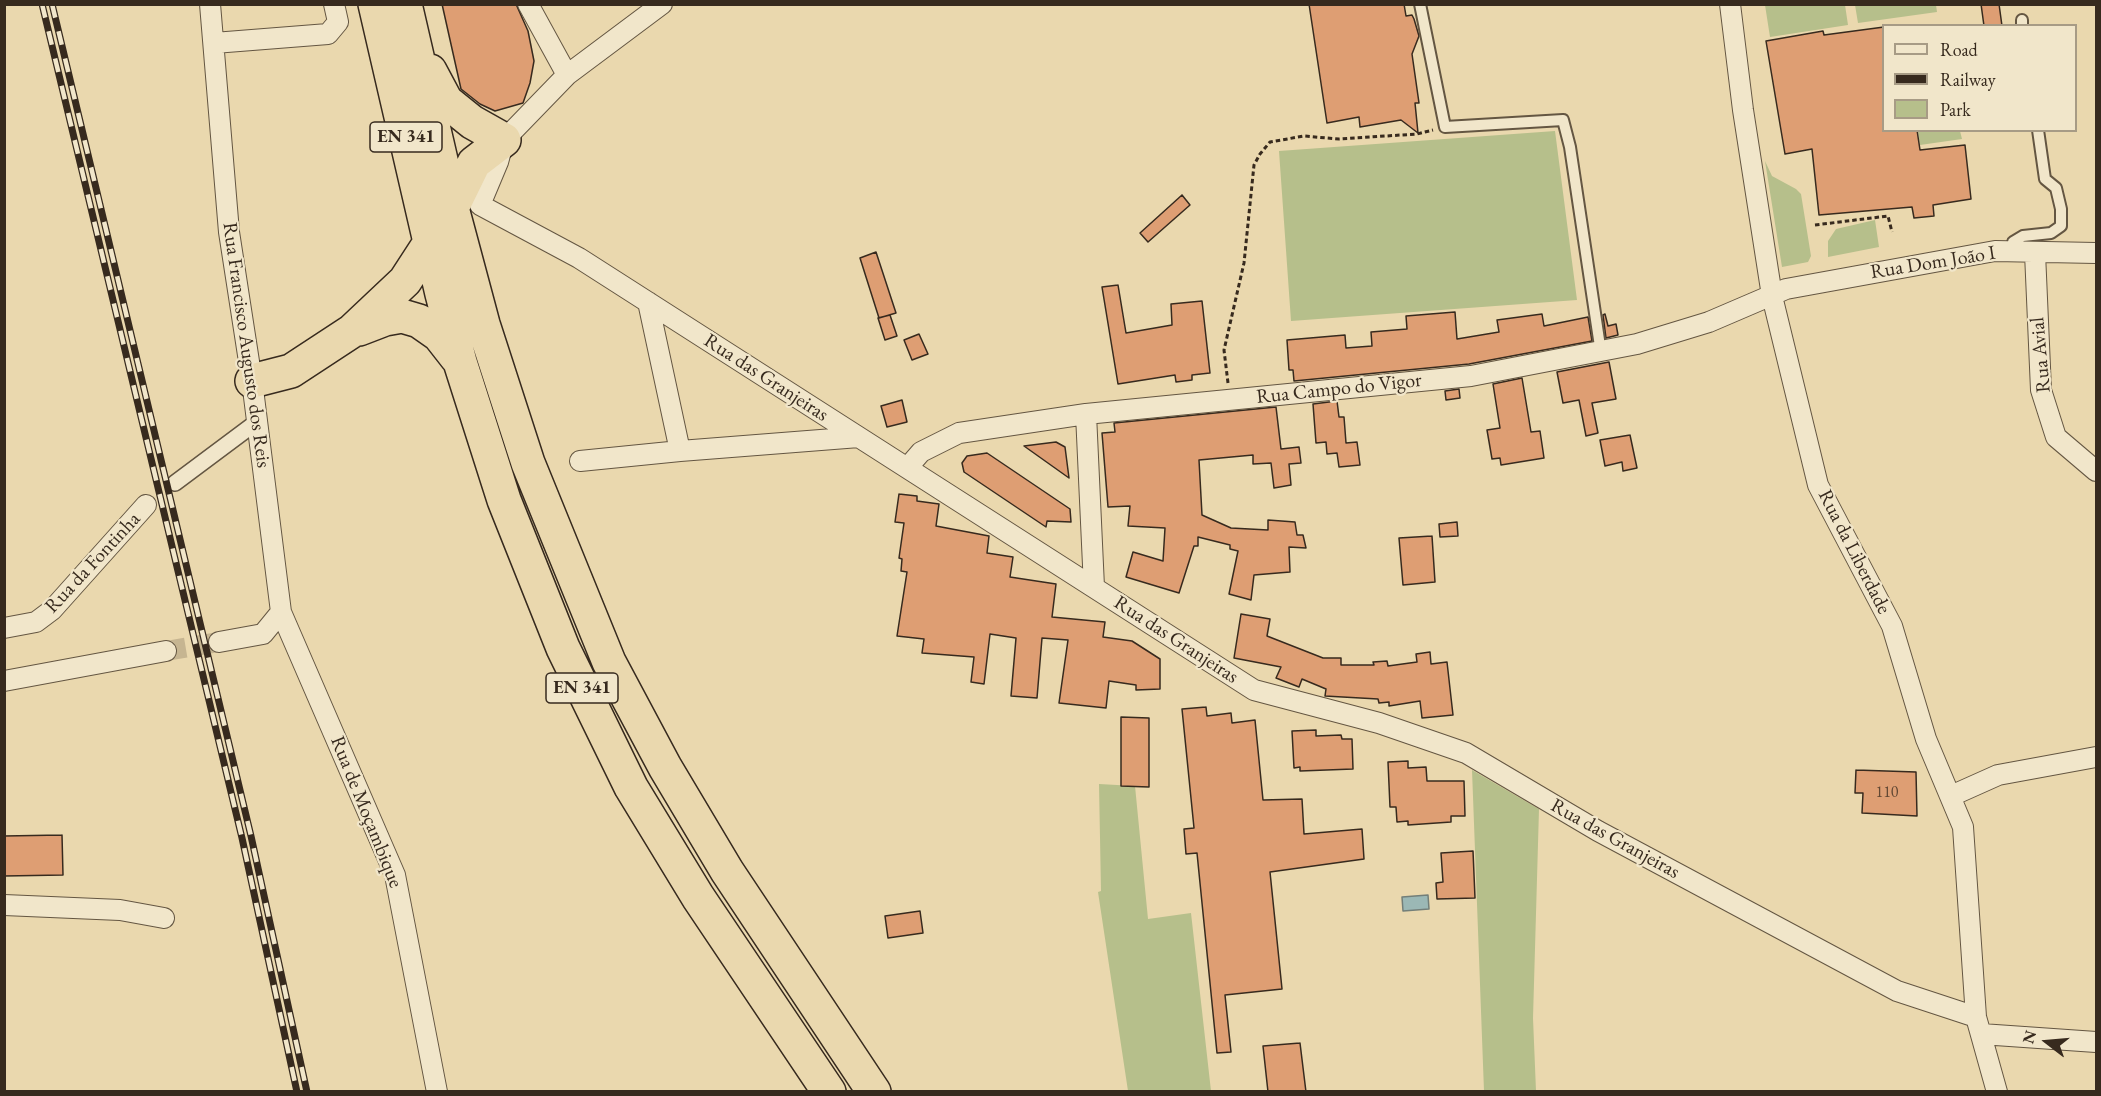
<!DOCTYPE html>
<meta charset="utf-8">
<style>
body{margin:0}
#map{position:relative;width:2101px;height:1096px;overflow:hidden;background:#ead8ae;font-family:"EB Garamond",serif}
canvas{display:block}
.frame{position:absolute;inset:0;border:6px solid #372a1e;pointer-events:none}
.legend{position:absolute;left:1882px;top:24px;width:195px;height:108px;box-sizing:border-box;background:#f1e6ca;border:2px solid #a79b85;margin:0;padding:8px 10px;list-style:none;font-size:18px;color:#372a1e}
.legend li{display:flex;align-items:center;gap:12px;height:30px}
.legend b{width:30px;border:2px solid #a79b85}
.north{position:absolute;left:2017px;top:1012px;width:60px;height:60px;-webkit-text-stroke:4px #f1e6ca;paint-order:stroke;rotate:286deg;font-size:16px;font-weight:700;line-height:24px;text-align:center;color:#372a1e}
.north::after{content:'';display:block;margin:auto;width:21px;height:27px;background:#372a1e;clip-path:polygon(50% 0,100% 100%,50% 72%,0 100%)}
</style>
<div id="map">
<canvas width="2101" height="1096"></canvas>
<div class="frame"></div>
<ul class="legend">
<li><b style="height:8px;background:#f1e6ca"></b>Road</li>
<li><b style="height:8px;background:#372a1e"></b>Railway</li>
<li><b style="height:16px;background:#b6bf8b"></b>Park</li>
</ul>
<div class="north">N</div>
</div>
<script>
const g = document.querySelector('canvas').getContext('2d');
g.lineJoin = 'round';
function paint(path, color) { g.fillStyle = color; g.fill(path, 'evenodd'); }
const toPath = rows => new Path2D(rows.map(r => 'M' + r).join(''));
function trace(path, color, width, dash) { g.strokeStyle = color; g.lineWidth = width; g.lineCap = dash ? 'butt' : 'round'; g.setLineDash(dash || []); g.stroke(path); }
function label(font, color, halo, rows, align = 'center') {
  g.font = font + ' "EB Garamond",serif'; g.lineWidth = 4.5; g.setLineDash([]); g.textBaseline = 'middle'; g.strokeStyle = halo; g.fillStyle = color; for (const [text, x, y, turn = 0] of rows) {
    g.save(); g.translate(x, y); g.rotate((+turn || 0) * Math.PI / 180); g.textAlign = isNaN(turn) ? turn : align; if (halo) g.strokeText(text, 0, 0); g.fillText(text, 0, 0); g.restore();
  }
}
paint(toPath([
 [1765,5,1845,5,1848,25,1770,37],
 [1855,5,1936,5,1937,12,1858,23],
 [1555,131,1577,300,1291,321,1279,151],
 [1918,131,1960,131,1962,139,1920,145],
 [1765,161,1772,176,1796,189,1801,194,1811,256,1808,262,1782,267],
 [1875,220,1879,247,1828,257,1828,241,1836,229],
 [1472,770,1539,809,1533,1018,1536,1091,1484,1091],
 [1099,784,1135,786,1148,919,1191,913,1211,1091,1128,1091,1098,892,1101,891]
]), '#b6bf8b');
const water = toPath([
 [1428,895,1429,909,1403,911,1402,897,1428,895]
]);
paint(water, '#9bb8b5');
trace(water, '#737f79', 1.5);
const building = toPath([
 [442,4,516,4,528,31,534,61,530,83,523,103,495,111,480,104,461,89,442,4],
 [1309,4,1404,4,1406,16,1412,15,1414,19,1419,36,1412,54,1419,103,1415,103,1418,133,1401,120,1360,127,1359,117,1327,123,1309,4],
 [1981,4,1999,4,2002,26,1984,26,1981,4],
 [1884,27,1884,130,1917,130,1920,150,1965,145,1971,199,1933,205,1934,216,1914,218,1912,207,1819,215,1812,149,1785,154,1766,41,1823,31,1824,35,1884,27],
 [1182,195,1190,205,1148,242,1140,233,1182,195],
 [876,252,896,313,879,318,860,258,876,252],
 [1118,285,1126,333,1172,325,1171,304,1202,301,1210,373,1192,375,1192,380,1176,382,1175,375,1118,384,1102,287,1118,285],
 [1455,312,1457,339,1499,332,1497,320,1542,314,1544,326,1588,317,1592,341,1469,364,1294,381,1293,370,1289,370,1287,340,1345,335,1346,348,1372,346,1371,332,1407,329,1406,316,1455,312],
 [1605,314,1608,326,1616,324,1618,335,1606,338,1603,315,1605,314],
 [890,315,897,336,885,340,878,318,890,315],
 [919,334,928,354,912,360,904,340,919,334],
 [1609,362,1616,399,1592,403,1598,433,1586,436,1579,400,1563,403,1557,372,1609,362],
 [1522,378,1531,432,1540,431,1544,458,1501,465,1500,458,1492,459,1487,430,1500,428,1493,384,1522,378],
 [1459,389,1460,398,1446,400,1445,391,1459,389],
 [902,400,907,422,887,427,881,406,902,400],
 [1337,401,1339,417,1344,417,1346,443,1357,442,1360,465,1339,467,1337,453,1327,454,1326,442,1316,443,1313,404,1337,401],
 [1276,407,1281,449,1299,447,1301,463,1289,464,1291,485,1274,488,1271,463,1253,464,1253,455,1199,460,1202,515,1231,528,1268,530,1268,520,1295,522,1297,535,1303,535,1306,548,1289,547,1290,572,1254,575,1251,600,1229,594,1238,551,1230,549,1230,545,1198,537,1198,546,1194,546,1179,593,1126,577,1133,552,1163,561,1165,528,1128,526,1130,506,1108,507,1102,433,1115,432,1114,423,1276,407],
 [1630,435,1637,468,1623,471,1622,462,1605,466,1600,440,1630,435],
 [1056,442,1065,447,1069,478,1024,446,1056,442],
 [987,453,1070,509,1071,522,1047,521,1046,527,964,472,962,463,967,456,987,453],
 [899,494,917,496,917,501,939,504,936,526,989,536,987,553,1013,557,1010,577,1056,584,1052,617,1105,622,1103,637,1132,641,1160,659,1160,689,1136,690,1136,685,1109,681,1106,708,1059,703,1068,640,1042,638,1037,698,1011,696,1016,638,990,634,984,684,971,682,974,657,922,653,924,639,897,636,907,572,901,571,902,559,899,558,904,523,895,522,899,494],
 [1457,522,1458,536,1440,537,1439,524,1457,522],
 [1432,536,1435,582,1403,585,1399,538,1432,536],
 [1241,614,1270,619,1267,636,1323,658,1341,658,1341,665,1374,665,1373,662,1387,661,1388,666,1417,662,1416,654,1430,652,1431,664,1447,662,1453,715,1422,718,1420,701,1389,706,1389,702,1379,703,1378,699,1325,696,1326,689,1302,679,1299,687,1276,678,1281,667,1234,658,1241,614],
 [1206,707,1207,716,1231,713,1232,723,1255,720,1263,800,1302,799,1304,834,1362,829,1364,859,1270,872,1282,989,1225,995,1231,1052,1217,1053,1197,853,1186,854,1184,829,1194,828,1182,709,1206,707],
 [1121,717,1149,718,1149,787,1121,786,1121,717],
 [1316,730,1316,736,1341,735,1342,739,1352,739,1353,769,1300,771,1300,767,1294,768,1292,731,1316,730],
 [1408,761,1408,768,1426,767,1427,781,1464,781,1465,816,1451,816,1451,822,1408,825,1408,821,1397,822,1396,807,1390,807,1388,762,1408,761],
 [1856,770,1916,772,1917,816,1862,813,1863,793,1855,793,1856,770],
 [62,835,63,875,4,876,4,836,62,835],
 [1473,851,1475,898,1437,899,1436,883,1443,882,1441,853,1473,851],
 [920,911,923,933,888,938,885,916,920,911],
 [1300,1043,1306,1092,1268,1092,1263,1046,1300,1043]
]);
paint(building, '#de9e73');
trace(building, '#372a1e', 1.5);
trace(toPath([
 [166,651,219,642]
]), '#c6b591', 20, [20, 10]);
const service = toPath([
 [1420,4,1445,127,1563,120,1570,147,1601,353],
 [2022,20,2022,26],
 [2012,252,2013,242,2023,236,2051,233,2061,226,2061,209,2056,188,2045,179,2038,130]
]);
const pedestrian = toPath([
 [175,483,258,421]
]);
const minor = toPath([
 [210,4,229,232,252,381,281,612,263,634,219,642],
 [528,4,567,75],
 [662,4,567,75,504,140,498,162,480,205,579,258,1254,690,1379,723,1466,753,1598,831,1897,991,1976,1017],
 [1730,4,1743,110,1772,296,1818,485,1892,626,1926,739,1963,827,1976,1017,1997,1092],
 [214,43,328,34,338,22,334,4],
 [2035,253,2041,390,2056,437,2096,471],
 [648,302,680,451,859,437],
 [1086,414,1094,587],
 [580,461,680,451],
 [908,467,921,452,959,433,1086,414,1471,376,1637,344,1709,322,1786,289,1995,251,2096,253],
 [281,612,395,875,437,1092],
 [4,628,36,622,52,610,146,505],
 [4,681,166,651],
 [1951,796,1998,775,2096,757],
 [4,905,120,910,164,918],
 [1981,1034,2096,1042]
]);
const trunk = toPath([
 [375,4,442,294,460,362,504,500,563,648,631,787,698,897,829,1092],
 [405,4,452,208,483,324,528,463,609,662,665,767,727,871,874,1092],
 [430,71,446,101,472,122,504,140,474,163,452,208],
 [359,329,385,319,402,316,419,321,439,335,457,358],
 [252,381,291,371,352,331,405,281,431,241]
]);
trace(service, '#645642', 14);
trace(pedestrian, '#645642', 18);
trace(minor, '#645642', 22);
trace(trunk, '#372a1e', 36);
trace(toPath([
 [1815,225,1888,216,1892,232],
 [1228,383,1224,350,1244,263,1254,165,1260,154,1270,142,1304,136,1339,139,1417,134,1433,130]
]), '#372a1e', 3, [4.5, 3]);
trace(service, '#f1e6ca', 10);
trace(pedestrian, '#f1e6ca', 15);
trace(minor, '#f1e6ca', 20);
trace(trunk, '#ead8ae', 33);
const rail = toPath([
 [42,4,242,838,297,1092],
 [52,4,251,836,307,1092]
]);
trace(rail, '#372a1e', 7);
trace(rail, '#f1e6ca', 4.5, [14]);
label('16px', '#614733', null, [
 ["110",1887,793]
]);
for (const [x, y, w] of [
 [406,137,72],
 [582,688,72]
]) { const box = new Path2D(); box.roundRect(x - w / 2, y - 15, w, 30, 4.5); g.fillStyle = '#f1e6ca'; g.fill(box); trace(box, '#372a1e', 1.5); }
label('bold 18px', '#372a1e', null, [
 ["EN 341",406,137],
 ["EN 341",582,688]
]);
label('20px', '#372a1e', '#f1e6ca', [
 ["Rua Dom João I",1933,263,-9],
 ["Rua Francisco Augusto dos Reis",246,345,82],
 ["Rua Avial",2041,355,-95],
 ["Rua das Granjeiras",766,378,33],
 ["Rua Campo do Vigor",1339,389,-6],
 ["Rua da Liberdade",1854,552,63],
 ["Rua da Fontinha",93,563,-47],
 ["Rua das Granjeiras",1176,640,33],
 ["Rua de Moçambique",366,812,68],
 ["Rua das Granjeiras",1615,839,29]
]);
</script>
